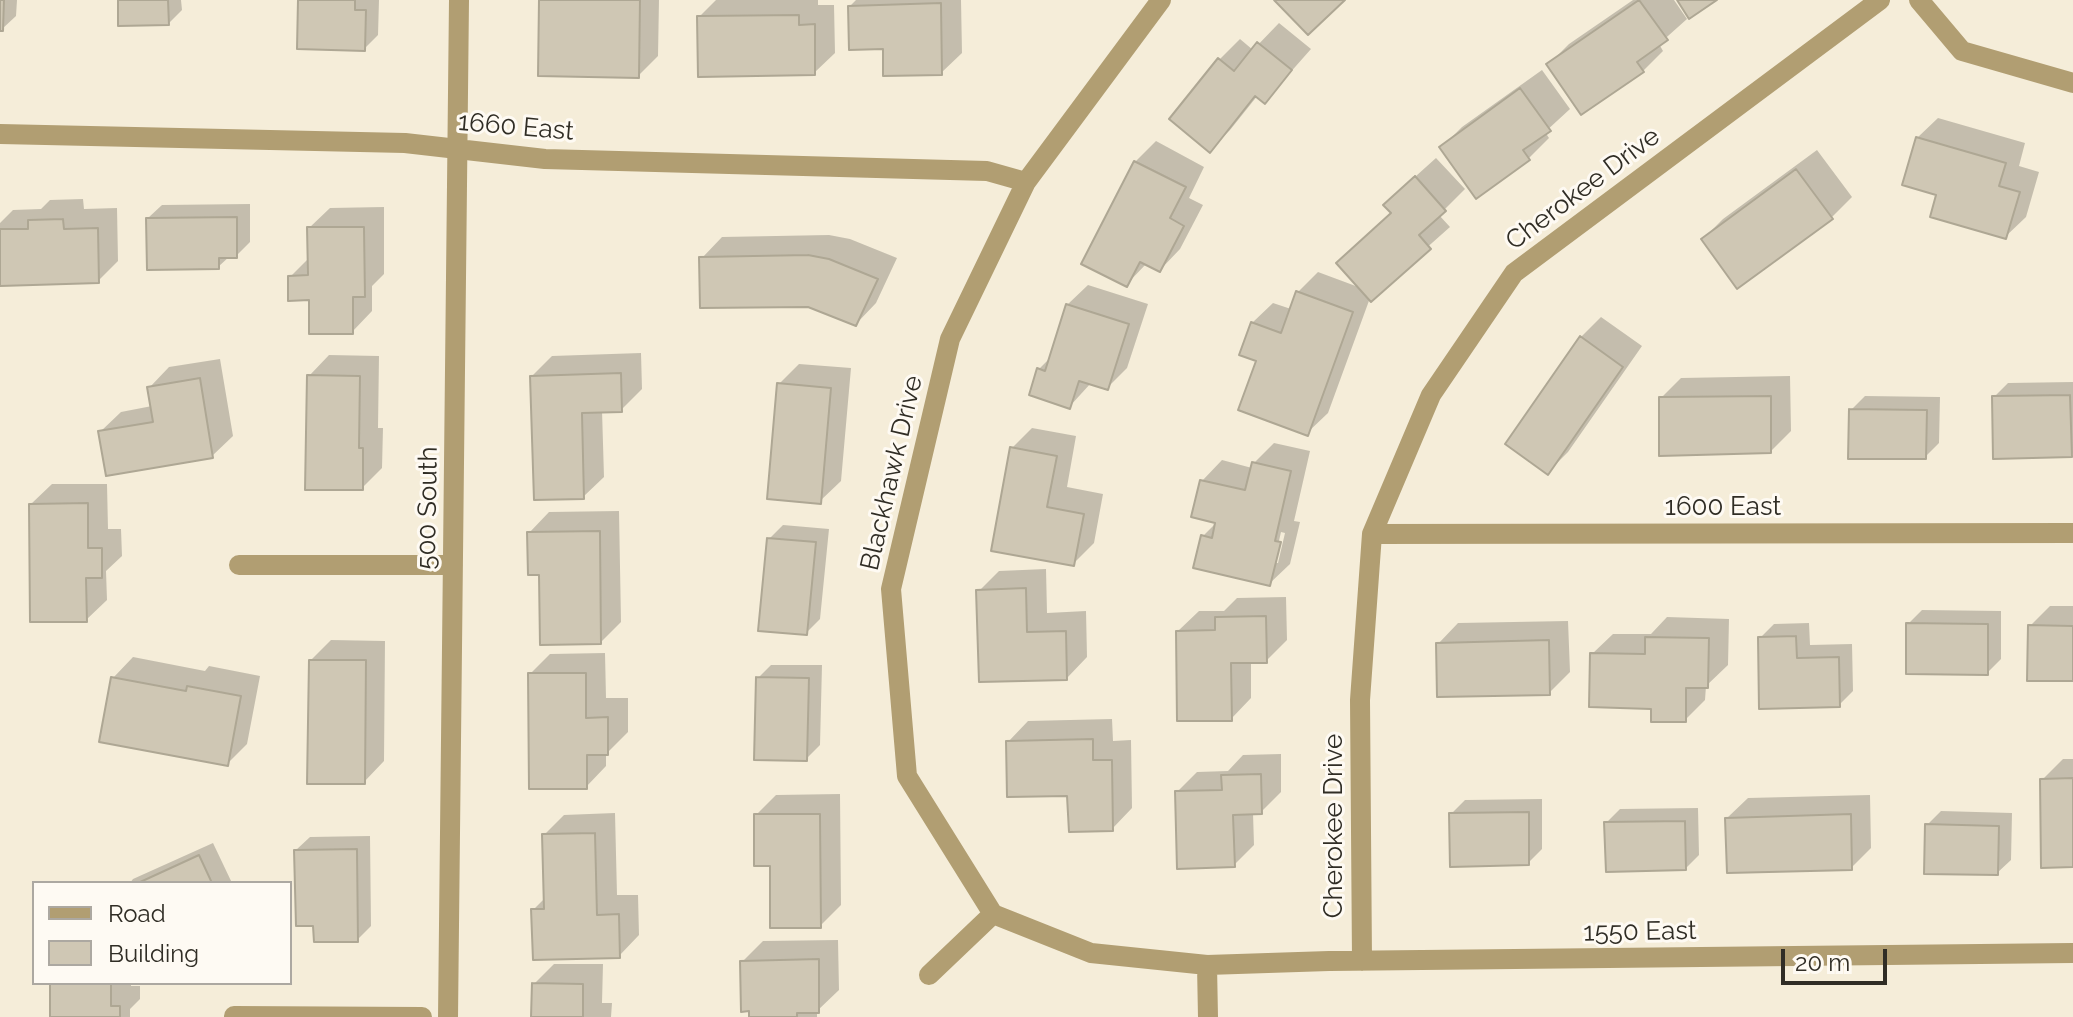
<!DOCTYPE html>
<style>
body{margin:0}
#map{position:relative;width:2073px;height:1017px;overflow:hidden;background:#f5edd9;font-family:Raleway,sans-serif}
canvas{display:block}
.legend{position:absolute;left:32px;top:881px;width:260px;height:104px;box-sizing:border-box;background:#fefaf3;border:2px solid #aca8a1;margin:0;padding:10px 14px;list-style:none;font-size:24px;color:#302d25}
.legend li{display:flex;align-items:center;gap:16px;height:40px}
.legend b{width:40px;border:2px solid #aca8a1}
.scale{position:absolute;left:1781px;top:949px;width:106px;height:36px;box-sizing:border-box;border:4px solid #302d25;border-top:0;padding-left:10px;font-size:24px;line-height:28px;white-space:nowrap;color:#302d25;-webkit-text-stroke:6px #fefaf3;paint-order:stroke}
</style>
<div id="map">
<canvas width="2073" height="1017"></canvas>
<ul class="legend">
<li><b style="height:10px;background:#b19e72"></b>Road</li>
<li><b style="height:22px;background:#cfc7b4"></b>Building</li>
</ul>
<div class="scale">20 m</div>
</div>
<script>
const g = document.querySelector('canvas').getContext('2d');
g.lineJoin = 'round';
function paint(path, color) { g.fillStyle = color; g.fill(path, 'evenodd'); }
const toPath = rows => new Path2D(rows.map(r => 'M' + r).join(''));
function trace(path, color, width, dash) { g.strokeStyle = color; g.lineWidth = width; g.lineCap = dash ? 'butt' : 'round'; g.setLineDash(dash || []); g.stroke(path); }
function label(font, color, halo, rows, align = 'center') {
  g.font = font + ' Raleway,sans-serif'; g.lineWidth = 6; g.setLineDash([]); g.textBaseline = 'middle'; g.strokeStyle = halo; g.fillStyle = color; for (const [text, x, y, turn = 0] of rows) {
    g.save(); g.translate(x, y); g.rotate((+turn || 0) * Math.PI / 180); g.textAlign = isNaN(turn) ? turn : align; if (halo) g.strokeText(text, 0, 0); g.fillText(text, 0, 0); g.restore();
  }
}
paint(toPath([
 [0,0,17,0,16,16,2,29,0,29],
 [120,0,181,0,182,10,168,24],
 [300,0,379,0,378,35,364,49],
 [541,0,659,0,658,56,638,76],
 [716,0,818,0,818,5,834,5,835,53,814,73,699,17],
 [856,0,961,0,962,53,941,73,885,47,850,6],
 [1633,0,1674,0,1687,19,1659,44,1663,51,1643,71,1549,64,1569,44],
 [1279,23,1311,49,1265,101,1258,95,1230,130,1210,150,1220,59,1240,39,1253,50],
 [1542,70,1570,109,1545,132,1549,138,1529,158,1442,147,1462,127],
 [1938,118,2025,143,2019,166,2039,172,2026,217,2005,237,1938,194,1917,138],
 [1156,141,1204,167,1189,198,1203,205,1180,249,1160,270,1147,263,1126,285,1135,162],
 [1817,150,1852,197,1832,217,1703,239,1723,219],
 [1436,158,1465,189,1439,215,1450,227,1370,298,1328,413,1307,433,1258,360,1252,323,1273,303,1291,309,1298,292,1318,272,1361,288,1406,185],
 [83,199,84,209,117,208,118,261,98,281,0,284,0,223,13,210,41,209,50,200],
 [250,204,250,242,236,256,230,256,218,267,148,218,162,205],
 [384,207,384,274,372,286,372,311,352,332,310,298,290,277,310,257,309,228,330,208],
 [829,235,850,239,897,258,876,303,856,324,702,258,722,237],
 [1088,285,1148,304,1127,368,1107,388,1091,383,1070,406,1039,369,1051,357,1067,305],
 [1601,317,1642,346,1568,452,1548,472,1581,337],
 [641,353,642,389,621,410,602,410,604,477,583,497,532,376,552,356],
 [329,355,379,356,378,428,383,428,382,468,362,488,309,376],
 [220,359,233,436,212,456,100,432,121,412,152,406,149,388,169,367],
 [799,364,851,368,841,481,820,501,779,384],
 [1790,376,1791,431,1771,451,1661,398,1681,378],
 [2073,382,2073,453,2071,455,1994,397,2008,383],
 [1865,396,1940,397,1939,443,1925,457,1851,410],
 [1032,428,1076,436,1067,487,1103,494,1094,543,1073,564,1012,448],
 [1274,443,1310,451,1294,521,1300,522,1290,564,1269,584,1203,536,1218,521,1202,481,1222,460,1252,468,1254,463],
 [1281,532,1285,533,1278,563,1274,563],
 [52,484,107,484,108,529,121,529,122,556,106,571,107,600,86,620,31,504],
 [619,511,621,622,601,642,541,573,529,533,549,512],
 [783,525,829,529,820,619,806,633,769,539],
 [1046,569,1047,613,1086,611,1087,657,1067,678,979,591,999,571],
 [1286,597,1287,640,1266,661,1251,661,1251,698,1231,719,1178,631,1199,611,1224,611,1237,598],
 [2050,606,2073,606,2073,679,2030,626],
 [1922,610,2001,611,2001,659,1987,673,1908,624],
 [1667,617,1729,619,1728,665,1706,686,1705,700,1685,720,1653,707,1592,654,1613,634,1651,634],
 [1568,621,1570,672,1549,693,1438,644,1458,623],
 [1809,623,1810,645,1852,644,1853,691,1839,705,1760,638,1774,624],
 [331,640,385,641,384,761,364,782,310,661],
 [605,653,606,698,628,698,628,732,606,754,606,766,586,787,530,674,550,654],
 [133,657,205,671,209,666,260,676,247,744,227,764,113,678],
 [771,665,822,665,820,745,806,759,758,678],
 [1112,719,1113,741,1131,740,1132,808,1112,829,1008,742,1028,721],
 [1281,754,1281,792,1261,812,1253,813,1254,845,1234,865,1177,792,1197,772,1228,771,1243,755],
 [2063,759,2073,759,2073,865,2042,780],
 [840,794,841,905,820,926,772,864,756,815,776,795],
 [1870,795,1871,848,1851,868,1727,818,1748,798],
 [1542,799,1542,849,1528,863,1451,814,1465,800],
 [1698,808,1699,855,1686,868,1606,823,1620,809],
 [1941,811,2012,813,2011,860,1997,873,1927,825],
 [615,813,617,895,638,895,639,935,619,956,533,910,545,898,544,835,564,815],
 [370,836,371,926,357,940,315,924,296,850,310,837],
 [213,843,232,883,130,883,133,879],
 [838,940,839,990,817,1011,817,1017,751,1017,742,962,763,941],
 [554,964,603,964,602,1003,612,1003,611,1017,533,1017,534,984],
 [52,983,131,983,131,986,140,986,140,999,130,1009,130,1017,52,1017]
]), '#0003');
const building = toPath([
 [0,0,4,0,3,31,0,31,0,0],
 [118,0,168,0,169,25,118,26,118,0],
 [298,0,355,0,355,10,366,10,365,51,297,49,298,0],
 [539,0,640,0,639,78,538,76,539,0],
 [1274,0,1345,0,1308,35,1274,0],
 [1639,0,1668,40,1637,62,1644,72,1581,115,1546,64,1639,0],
 [1677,0,1717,0,1689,19,1677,0],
 [941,3,942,75,883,76,883,49,849,50,848,6,941,3],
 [799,15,799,25,815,24,815,75,698,77,697,16,799,15],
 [1257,42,1292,70,1265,104,1255,96,1210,153,1169,119,1218,58,1234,71,1257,42],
 [1520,88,1551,131,1523,150,1530,160,1476,199,1439,147,1520,88],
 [1916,137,2006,163,1999,186,2020,192,2006,239,1930,217,1936,195,1902,185,1916,137],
 [1134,161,1186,187,1170,218,1184,226,1160,272,1140,262,1127,287,1081,264,1134,161],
 [1796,169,1833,219,1737,289,1701,239,1796,169],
 [1415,176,1446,211,1419,235,1431,249,1371,302,1336,263,1391,213,1383,205,1415,176],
 [237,217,237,258,219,258,219,269,147,270,146,218,237,217],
 [63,219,64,229,98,228,99,283,0,286,0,229,28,229,28,220,63,219],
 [307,227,364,227,365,297,353,297,353,334,309,334,309,300,288,301,288,276,308,275,307,227],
 [808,255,829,259,878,279,856,326,808,307,700,308,699,257,808,255],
 [1296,291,1353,312,1308,436,1238,410,1256,361,1239,355,1251,322,1281,333,1296,291],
 [1066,304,1129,324,1108,390,1079,381,1070,409,1029,395,1037,368,1045,371,1066,304],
 [1580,336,1623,367,1548,475,1505,444,1580,336],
 [621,373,622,412,582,413,584,499,534,500,530,376,621,373],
 [307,375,360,376,359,448,363,448,363,490,305,490,307,375],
 [200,378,213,458,106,476,98,431,153,422,147,387,200,378],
 [777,383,831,388,821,504,767,499,777,383],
 [2070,395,2072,457,1993,459,1992,396,2070,395],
 [1771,396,1771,453,1659,456,1659,397,1771,396],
 [1849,409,1927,410,1926,459,1848,459,1849,409],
 [1010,447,1057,456,1047,507,1084,514,1074,566,991,551,1010,447],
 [1252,462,1291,471,1275,541,1281,542,1270,586,1193,568,1201,535,1212,538,1215,523,1191,517,1200,480,1245,490,1252,462],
 [88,503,88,548,102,548,102,578,86,578,87,622,30,622,29,504,88,503],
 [600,531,601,644,540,645,539,575,528,575,527,532,600,531],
 [767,538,816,542,807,635,758,631,767,538],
 [1026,588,1027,632,1066,631,1067,680,979,682,976,590,1026,588],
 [1266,616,1267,663,1231,663,1232,721,1177,721,1176,631,1215,630,1215,617,1266,616],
 [1906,623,1988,624,1988,675,1906,674,1906,623],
 [2028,625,2073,626,2073,681,2027,681,2028,625],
 [1796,636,1797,658,1839,657,1840,707,1759,709,1758,637,1796,636],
 [1645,637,1709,638,1708,688,1686,688,1686,722,1651,722,1651,709,1589,707,1590,653,1645,654,1645,637],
 [1549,640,1550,695,1437,697,1436,643,1549,640],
 [309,660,366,660,365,784,307,784,309,660],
 [528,673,586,673,586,718,608,717,608,755,587,755,587,789,529,789,528,673],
 [111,677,186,691,187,686,241,696,228,766,99,742,111,677],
 [756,677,809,678,807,761,754,760,756,677],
 [1093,739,1093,760,1112,760,1113,831,1069,832,1067,796,1007,797,1006,741,1093,739],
 [1261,774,1262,814,1233,815,1235,867,1177,869,1175,791,1222,790,1221,775,1261,774],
 [2073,778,2073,867,2041,868,2040,779,2073,778],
 [1529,812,1529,865,1450,867,1449,813,1529,812],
 [754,814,820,814,821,928,770,928,770,866,754,866,754,814],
 [1851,814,1852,870,1727,873,1725,818,1851,814],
 [1685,821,1686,870,1606,872,1604,822,1685,821],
 [1925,824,1999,826,1998,875,1924,874,1925,824],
 [595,833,597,915,619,914,620,958,533,960,531,909,544,909,542,834,595,833],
 [357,849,358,942,314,942,313,926,296,926,294,850,357,849],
 [199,855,212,883,138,883,199,855],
 [819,959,819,1013,797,1013,797,1017,749,1017,749,1011,741,1012,740,961,819,959],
 [50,983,111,983,111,1006,120,1006,120,1017,50,1017,50,983],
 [532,983,583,984,583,1017,531,1017,532,983]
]);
paint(building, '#cfc7b4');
trace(building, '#aea794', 2);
trace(toPath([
 [1161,0,1026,182,950,339,891,589,907,776,993,914,1091,953,1207,965,1329,961,2073,953],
 [1919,0,1962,51,2073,83],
 [0,134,405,143,545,159,987,171,1026,182],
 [1372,534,2073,533],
 [239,565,453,565],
 [1362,961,1360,700,1372,534,1431,395,1514,273,1880,0],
 [1207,965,1208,1017],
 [929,975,993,914],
 [234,1016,422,1017],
 [448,1017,459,0]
]), '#b19e72', 20);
label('26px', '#302d25', '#fefaf3', [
 ["1660 East",516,127,5],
 ["Cherokee Drive",1583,189,-37],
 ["Blackhawk Drive",892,473,-77],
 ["1600 East",1723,507],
 ["500 South",428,508,-89],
 ["Cherokee Drive",1334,826,-90],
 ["1550 East",1640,932,-1]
]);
</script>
